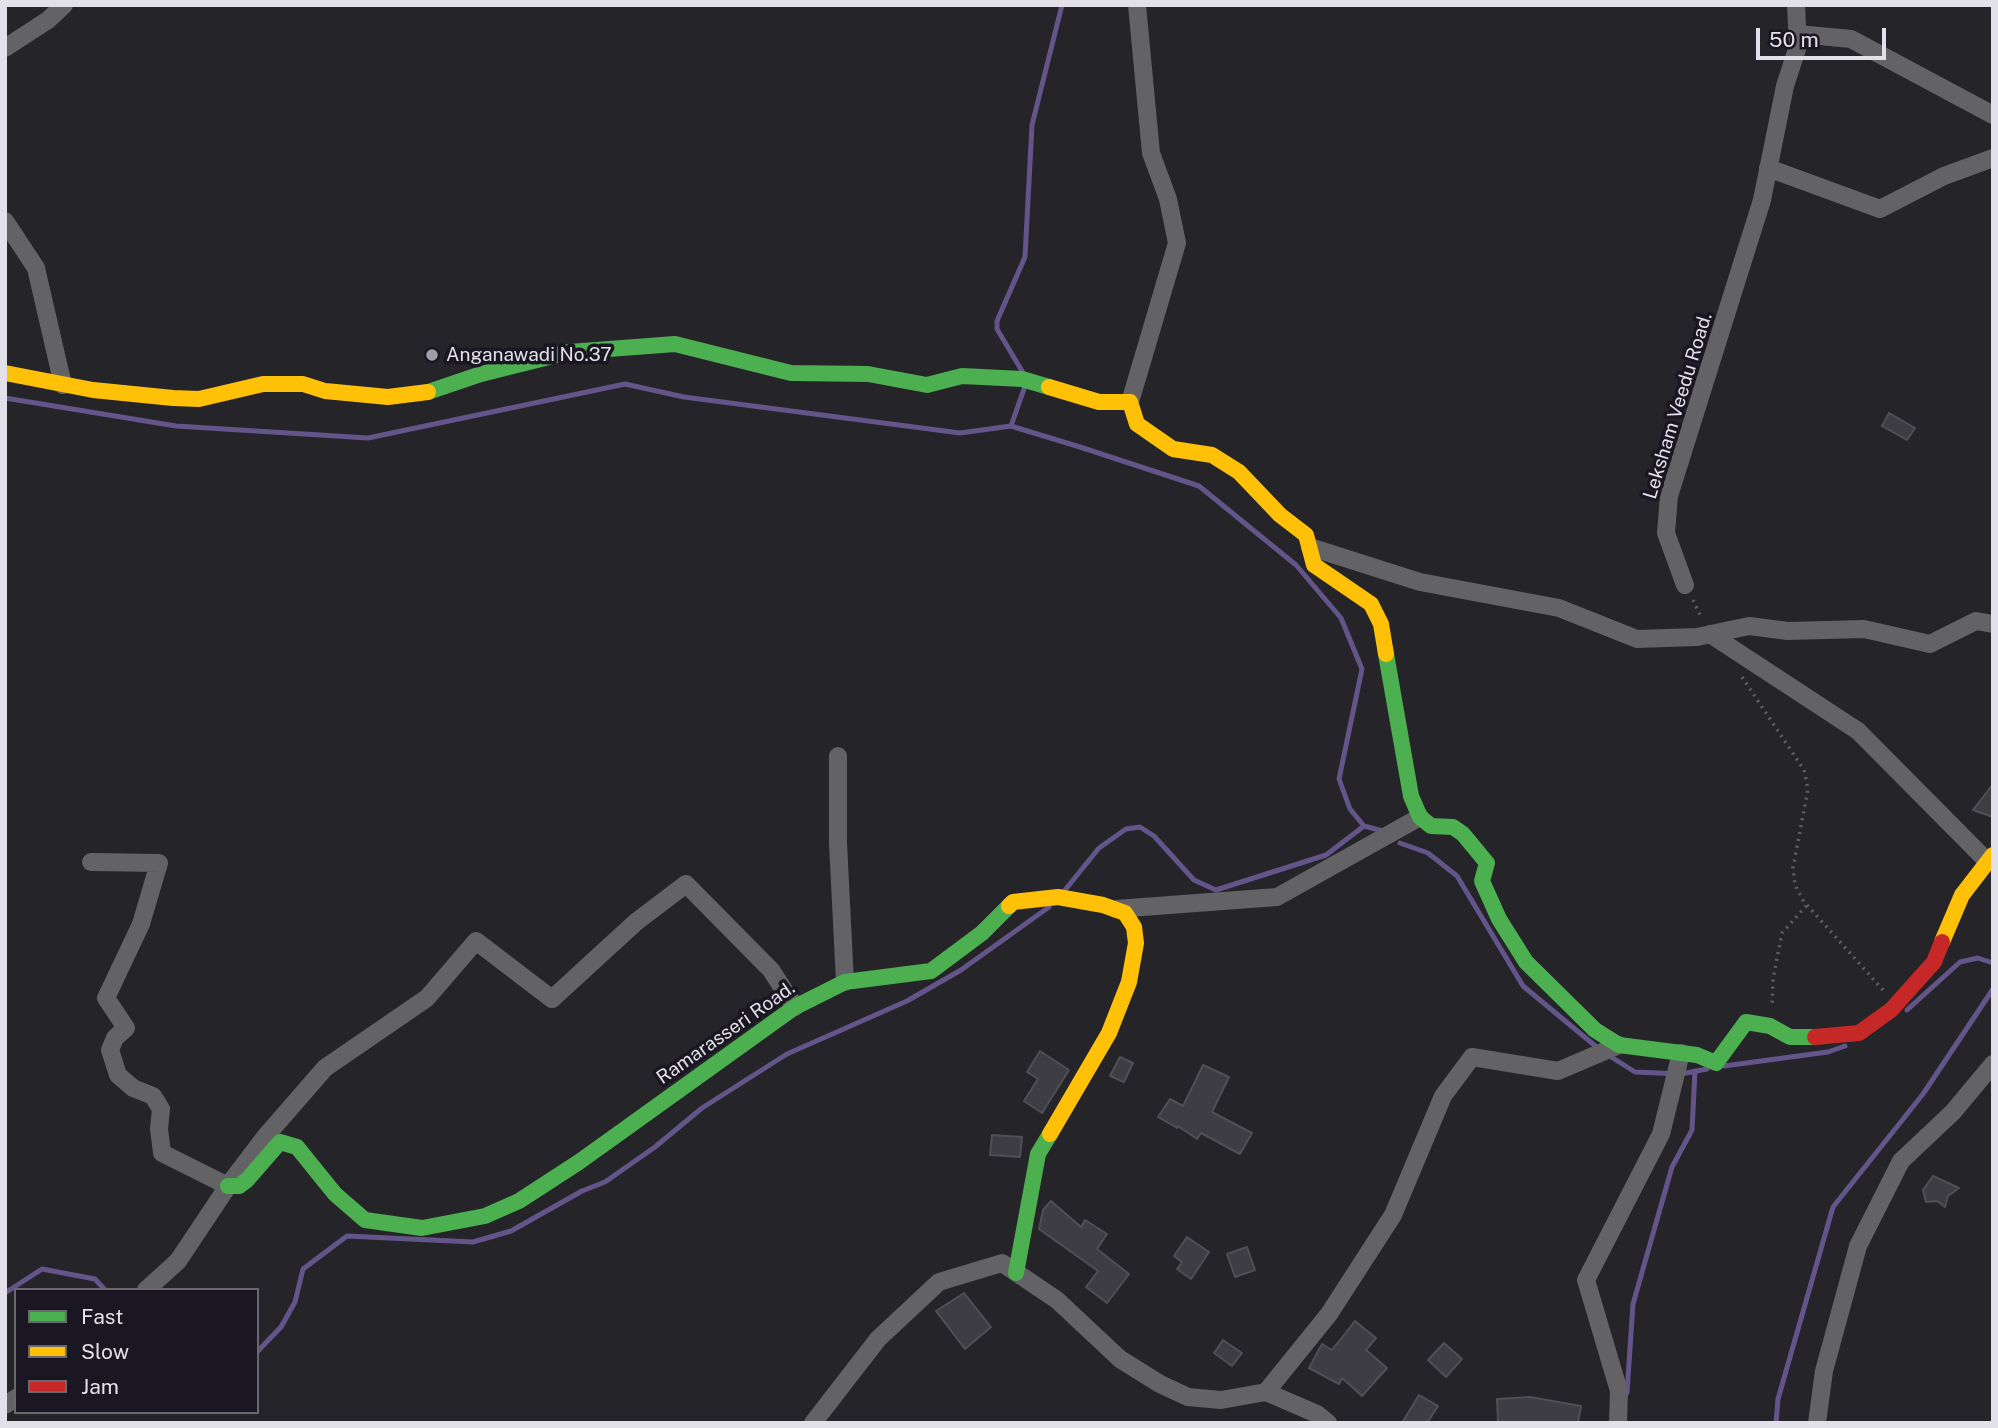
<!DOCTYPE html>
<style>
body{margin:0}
#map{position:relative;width:1998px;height:1428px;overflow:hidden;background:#242429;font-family:"Public Sans",sans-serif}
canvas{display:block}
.frame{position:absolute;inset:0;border:7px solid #e2e0e8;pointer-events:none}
.legend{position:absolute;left:14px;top:1288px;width:245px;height:126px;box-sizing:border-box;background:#1a1722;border:2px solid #6a6771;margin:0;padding:9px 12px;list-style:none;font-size:21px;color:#e2e0e8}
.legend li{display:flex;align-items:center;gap:14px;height:35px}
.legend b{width:35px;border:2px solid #6a6771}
.scale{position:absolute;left:1756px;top:28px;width:130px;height:32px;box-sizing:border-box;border:4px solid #e2e0e8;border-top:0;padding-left:9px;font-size:21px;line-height:24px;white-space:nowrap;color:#e2e0e8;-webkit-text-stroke:5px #1a1722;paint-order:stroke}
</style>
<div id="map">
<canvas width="1998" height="1428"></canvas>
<div class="frame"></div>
<ul class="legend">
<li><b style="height:9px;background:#4caf50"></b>Fast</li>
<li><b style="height:9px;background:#ffc107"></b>Slow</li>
<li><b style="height:9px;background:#c62828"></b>Jam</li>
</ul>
<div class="scale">50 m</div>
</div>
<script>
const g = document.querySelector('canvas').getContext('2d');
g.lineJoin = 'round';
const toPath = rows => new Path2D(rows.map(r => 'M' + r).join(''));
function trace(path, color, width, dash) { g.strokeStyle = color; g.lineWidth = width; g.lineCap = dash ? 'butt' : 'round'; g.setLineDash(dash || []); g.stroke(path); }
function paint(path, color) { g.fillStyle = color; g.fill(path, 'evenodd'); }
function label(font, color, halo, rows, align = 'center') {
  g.font = font + ' "Public Sans",sans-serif'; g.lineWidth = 7; g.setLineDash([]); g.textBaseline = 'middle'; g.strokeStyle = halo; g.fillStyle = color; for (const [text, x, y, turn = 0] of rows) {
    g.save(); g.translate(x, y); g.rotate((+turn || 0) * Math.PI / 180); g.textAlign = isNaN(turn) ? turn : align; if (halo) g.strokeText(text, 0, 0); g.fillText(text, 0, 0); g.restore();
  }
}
trace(toPath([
 [1022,371,997,329,997,321,1025,257,1032,125,1062,5],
 [5,398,176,426,368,438,625,384,684,397,960,433,1011,426,1080,447,1199,486,1296,565,1341,618,1362,669,1339,779,1350,809,1364,826,1383,831],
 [1011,426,1025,386],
 [1400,843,1428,853,1457,876,1523,986,1599,1049],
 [1065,890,1099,848,1126,829,1140,827,1154,836,1194,880,1216,890,1326,855,1364,826],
 [1907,1010,1960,962,1978,958,1993,963],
 [1608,1055,1635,1072,1681,1074,1707,1069],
 [1724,1066,1828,1052,1845,1046],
 [5,1293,42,1269,95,1279,105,1290],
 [257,1352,281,1327,295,1302,303,1269,347,1236,473,1242,511,1231,582,1191,605,1182,655,1147,702,1108,787,1054,907,1001,961,970,1049,907],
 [1627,1393,1633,1304,1672,1167,1692,1130,1695,1071],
 [1776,1423,1778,1399,1833,1207,1923,1094,1993,989]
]), '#635589', 5);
const building = toPath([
 [1889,413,1915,428,1907,440,1882,426,1889,413],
 [1993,784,1993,817,1973,810,1993,784],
 [1040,1051,1069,1070,1042,1113,1024,1101,1038,1079,1027,1072,1040,1051],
 [1120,1057,1133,1063,1124,1082,1110,1076,1120,1057],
 [1203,1065,1229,1077,1212,1112,1252,1133,1240,1154,1201,1133,1197,1139,1178,1126,1177,1128,1158,1117,1170,1099,1183,1106,1203,1065],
 [992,1135,1022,1137,1020,1157,990,1155,992,1135],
 [1933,1176,1959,1188,1948,1196,1945,1207,1937,1201,1926,1202,1923,1190,1933,1176],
 [1051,1201,1081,1227,1085,1220,1107,1234,1097,1249,1129,1274,1107,1303,1086,1287,1098,1271,1039,1229,1043,1210,1051,1201],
 [1187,1237,1209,1252,1191,1279,1177,1269,1182,1262,1174,1256,1187,1237],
 [1247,1247,1255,1270,1235,1277,1227,1254,1247,1247],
 [964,1293,991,1327,965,1349,936,1311,964,1293],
 [1355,1321,1376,1338,1366,1350,1387,1368,1362,1396,1342,1378,1339,1384,1309,1368,1322,1344,1332,1350,1355,1321],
 [1223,1340,1242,1353,1232,1366,1214,1353,1223,1340],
 [1444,1343,1462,1359,1446,1377,1428,1360,1444,1343],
 [1419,1395,1438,1406,1427,1423,1402,1423,1419,1395],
 [1530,1397,1581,1406,1578,1423,1498,1423,1497,1399,1530,1397]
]);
paint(building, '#3e3d43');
trace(building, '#504f54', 2);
trace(toPath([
 [1693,600,1702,619],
 [1742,677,1804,770,1808,789,1793,868,1795,885,1806,906,1782,933,1773,979,1772,1007],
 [1807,905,1883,990]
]), '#606063', 3.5, [2, 5]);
trace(toPath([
 [1798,34,1851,39,1993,115],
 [5,48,48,20,64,5],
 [1768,168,1880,209,1944,176,1993,158],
 [5,221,36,268,63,385],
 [1130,402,1177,243,1168,199,1151,153,1137,5],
 [1310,547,1420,582,1559,608,1637,639,1697,637,1749,626,1788,631,1864,629,1930,644,1976,621,1993,624],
 [1685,585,1666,533,1669,496,1762,200,1785,86,1798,46,1796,5],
 [1710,634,1858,731,1987,861],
 [838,756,838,843,845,982],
 [91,862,159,863,141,924,106,998,126,1028,115,1038,110,1050,118,1075,133,1088,153,1096,161,1109,159,1129,162,1153,228,1186,178,1261,146,1290],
 [1116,909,1277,897,1420,817],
 [230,1183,265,1137,325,1068,427,998,476,941,552,999,636,922,686,884,771,970,795,1007],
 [1266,1392,1329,1314,1393,1215,1443,1096,1472,1057,1558,1071,1619,1045],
 [5,1405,16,1398],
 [813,1423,878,1339,939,1282,1002,1263,1057,1300,1120,1359,1160,1384,1188,1397,1221,1400,1266,1392,1317,1414,1328,1423],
 [1618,1423,1619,1391,1586,1280,1661,1134,1681,1053],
 [1817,1423,1824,1371,1858,1246,1901,1161,1953,1112,1993,1064]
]), '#636365', 18);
trace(toPath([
 [428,392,481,374,569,352,675,344,791,373,868,374,927,385,962,376,1022,379,1049,387],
 [1386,654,1411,796,1420,817,1431,826,1453,827,1463,834,1487,863,1482,881,1499,919,1526,962,1595,1030,1619,1045,1697,1055,1716,1063,1746,1022,1770,1026,1790,1037,1815,1037],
 [228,1186,239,1186,247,1180,280,1142,297,1147,335,1194,365,1220,422,1228,485,1216,519,1201,579,1162,795,1007,845,982,931,971,982,933,1009,906],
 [1016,1273,1038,1154,1050,1134]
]), '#4caf50', 16);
trace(toPath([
 [5,373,93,390,173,398,199,399,263,384,303,384,325,391,388,397,428,392],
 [1049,387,1099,402,1130,402,1137,424,1173,449,1212,455,1239,472,1280,515,1306,535,1314,565,1371,604,1381,624,1386,654],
 [1009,906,1013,902,1058,897,1103,905,1125,913,1134,927,1136,943,1129,982,1109,1033,1050,1134],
 [1942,942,1962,895,1993,855]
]), '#ffc107', 16);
trace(toPath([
 [1815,1037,1859,1033,1891,1010,1934,962,1942,942]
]), '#c62828', 16);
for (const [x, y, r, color] of [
 [432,355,7,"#a09ea5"]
]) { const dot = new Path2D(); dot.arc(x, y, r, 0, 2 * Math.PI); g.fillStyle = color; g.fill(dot); trace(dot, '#1a1722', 2.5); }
label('19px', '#e2e0e8', '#1a1722', [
 ["Anganawadi No.37",446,355]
], 'left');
label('19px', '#e2e0e8', '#1a1722', [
 ["Leksham Veedu Road.",1678,406,-73],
 ["Ramarasseri Road.",726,1033,-35]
]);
</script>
